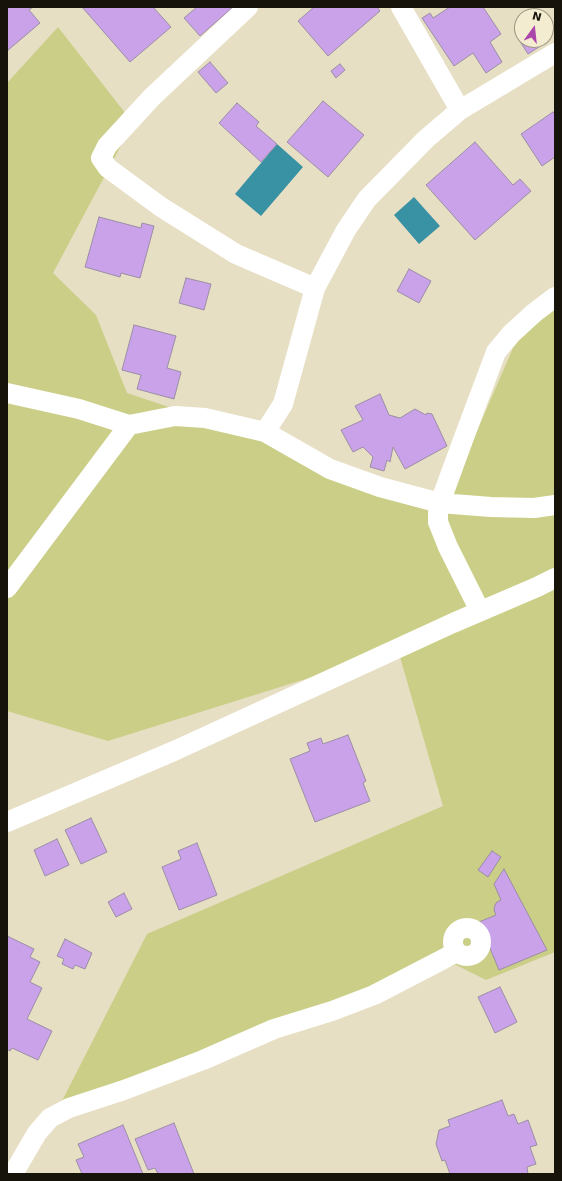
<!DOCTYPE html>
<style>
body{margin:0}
#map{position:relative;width:562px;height:1181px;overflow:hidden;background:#e7dfc4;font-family:"DejaVu Sans",sans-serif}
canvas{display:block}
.frame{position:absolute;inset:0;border:8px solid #16130a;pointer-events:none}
.north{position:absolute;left:514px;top:8px;width:40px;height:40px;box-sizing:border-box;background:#f4ecd1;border:1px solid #9b9581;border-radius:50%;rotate:15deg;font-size:11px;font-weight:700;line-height:16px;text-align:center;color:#16130a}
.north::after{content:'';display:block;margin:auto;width:14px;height:18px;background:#ad46aa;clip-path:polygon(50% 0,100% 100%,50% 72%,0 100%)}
</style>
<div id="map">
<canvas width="562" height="1181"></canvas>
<div class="frame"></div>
<div class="north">N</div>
</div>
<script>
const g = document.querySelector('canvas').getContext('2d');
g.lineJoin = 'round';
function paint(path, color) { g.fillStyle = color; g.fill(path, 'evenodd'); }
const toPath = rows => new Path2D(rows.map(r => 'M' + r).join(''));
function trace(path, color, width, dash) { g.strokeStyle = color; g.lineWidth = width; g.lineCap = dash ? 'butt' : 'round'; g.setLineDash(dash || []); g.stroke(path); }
paint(toPath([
 [58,27,133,123,53,273,96,315,127,393,447,500,513,348,555,293,555,952,486,980,456,965,62,1101,147,934,443,806,398,650,108,741,7,711,7,83]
]), '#cbce86');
paint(toPath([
 [277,144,303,167,261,216,235,194],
 [414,197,440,226,419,244,394,215]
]), '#3991a4');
const building = toPath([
 [7,7,33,7,29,10,40,23,7,51,7,7],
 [82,7,153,7,171,27,130,62,82,7],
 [197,7,233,7,200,36,184,18,197,7],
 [314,7,377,7,380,11,328,56,298,21,314,7],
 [450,7,483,7,501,34,490,42,502,62,486,73,473,53,454,66,422,18,430,13,433,18,450,7],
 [522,31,522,40,538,40,542,45,528,54,516,35,522,31],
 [210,62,228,83,216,93,198,72,210,62],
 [340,64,345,70,336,78,331,71,340,64],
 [323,101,364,135,328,177,287,142,323,101],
 [237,103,259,122,256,126,277,144,261,162,219,123,237,103],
 [553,112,555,114,555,157,542,166,521,134,553,112],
 [475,142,513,185,520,179,531,191,475,240,426,185,475,142],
 [99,217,141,228,142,223,154,226,140,278,121,273,120,277,85,267,99,217],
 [409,269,431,281,419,303,397,291,409,269],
 [186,278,211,284,204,310,179,303,186,278],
 [134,325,176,336,167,368,181,372,174,399,137,389,141,375,122,370,134,325],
 [380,394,389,415,400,418,415,409,426,415,427,413,432,414,447,446,405,469,393,447,390,462,387,460,384,471,370,467,373,457,363,447,353,452,341,430,363,420,355,406,380,394],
 [348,735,366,781,363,783,370,801,315,822,290,759,310,751,307,743,321,738,323,744,348,735],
 [91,818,107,852,81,864,65,830,91,818],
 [57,839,69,865,45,876,34,850,57,839],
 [197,843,217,895,179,910,162,867,181,859,178,851,197,843],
 [492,851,501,857,488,877,478,870,492,851],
 [504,869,547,950,499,970,479,922,496,915,494,910,495,905,497,902,501,900,494,884,504,869],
 [124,893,132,909,116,917,108,902,124,893],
 [7,936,34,949,30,957,40,962,30,982,42,988,27,1019,52,1031,38,1060,12,1048,10,1051,7,1049,7,936],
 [65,939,92,953,85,969,75,965,73,969,62,964,64,959,57,956,65,939],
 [500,987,517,1022,495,1033,478,997,500,987],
 [502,1100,508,1116,514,1114,518,1124,528,1120,537,1145,530,1147,536,1164,527,1167,528,1174,450,1174,445,1160,442,1161,436,1144,439,1130,450,1126,448,1120,502,1100],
 [174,1123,194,1174,158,1174,155,1168,148,1170,135,1139,174,1123],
 [123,1125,143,1174,82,1174,76,1160,84,1157,78,1144,123,1125]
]);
paint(building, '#caa2ea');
trace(building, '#9a8da5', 1);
trace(toPath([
 [248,7,152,97,107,146,101,158,108,168,161,207,236,254,315,288],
 [401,7,460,110],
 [7,393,79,409,129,425],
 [265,432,330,469,380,487,440,503,491,507,534,508,555,505],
 [7,588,129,425,175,416,205,418,265,432,283,404,315,288,346,230,367,199,426,139,460,110,555,53],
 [480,611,448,547,438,522,438,513,440,503,463,440,496,352,511,334,534,313,555,297],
 [7,822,174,751,453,623,537,587,555,578],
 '453 942a14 14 0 1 1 28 0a14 14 0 1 1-28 0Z',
 [13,1174,37,1133,50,1118,69,1108,124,1090,203,1060,274,1029,332,1011,374,995,457,952]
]), '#fff', 20);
</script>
